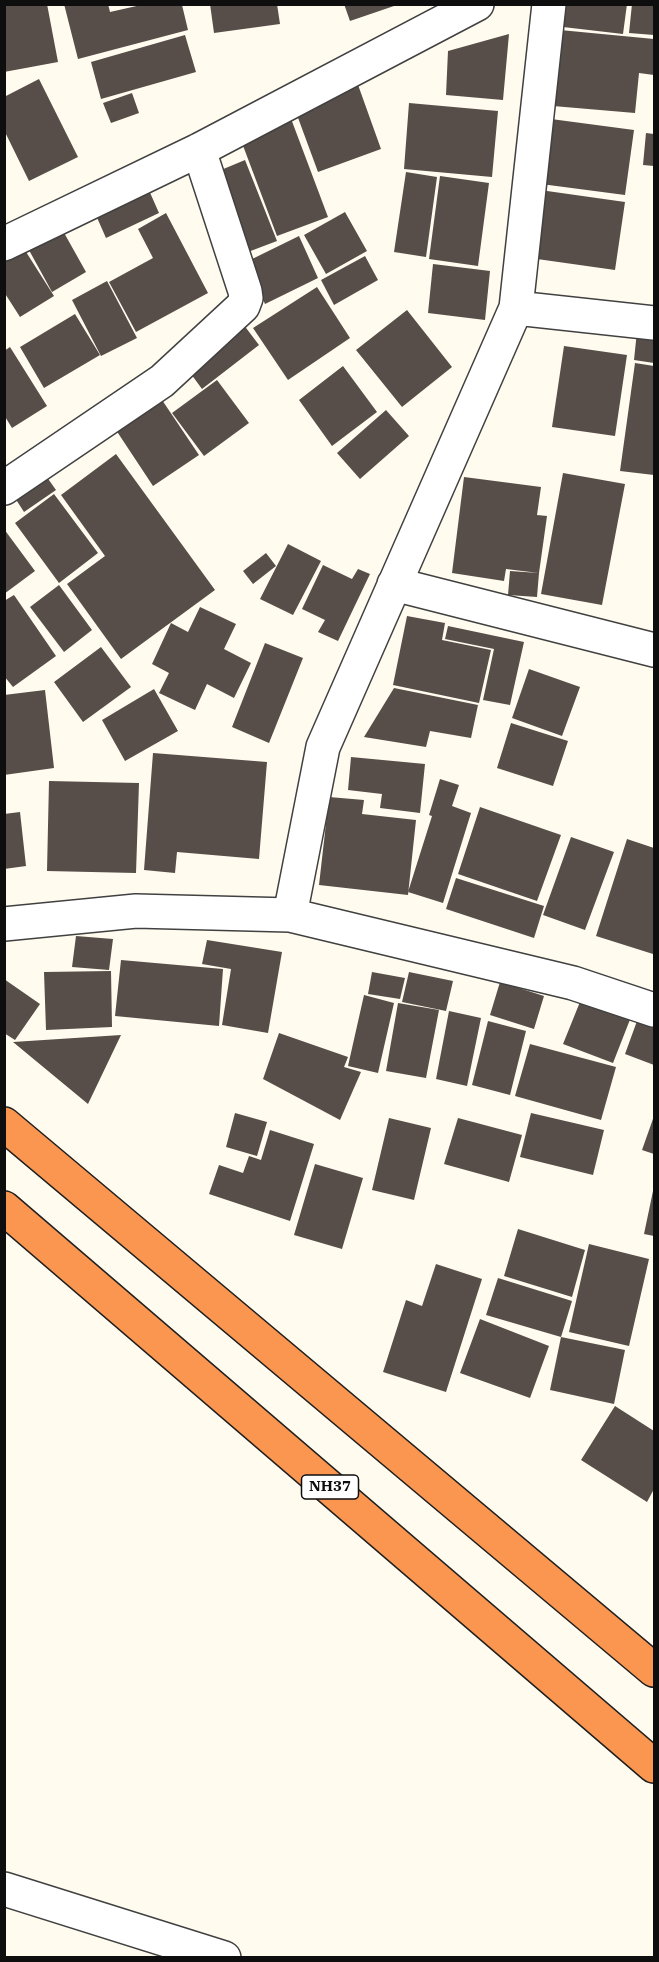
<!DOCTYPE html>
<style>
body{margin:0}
#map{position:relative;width:659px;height:1962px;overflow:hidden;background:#fffbee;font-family:"IBM Plex Serif",serif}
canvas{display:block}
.frame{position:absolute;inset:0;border:6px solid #0e0e0e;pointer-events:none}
</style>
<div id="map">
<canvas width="659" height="1962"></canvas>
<div class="frame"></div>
</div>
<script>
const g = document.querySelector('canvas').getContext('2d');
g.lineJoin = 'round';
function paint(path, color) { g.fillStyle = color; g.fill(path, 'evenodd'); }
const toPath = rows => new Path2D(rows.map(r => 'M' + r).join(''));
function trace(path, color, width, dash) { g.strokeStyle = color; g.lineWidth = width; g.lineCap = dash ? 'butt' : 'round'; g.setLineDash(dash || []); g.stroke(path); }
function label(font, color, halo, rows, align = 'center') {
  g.font = font + ' "IBM Plex Serif",serif'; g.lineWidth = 6; g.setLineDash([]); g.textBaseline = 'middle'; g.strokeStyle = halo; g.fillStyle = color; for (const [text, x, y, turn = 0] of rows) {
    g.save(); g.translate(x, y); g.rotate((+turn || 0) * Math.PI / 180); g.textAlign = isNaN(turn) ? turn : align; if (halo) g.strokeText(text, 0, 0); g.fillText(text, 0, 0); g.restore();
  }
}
paint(toPath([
 [4,4,47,4,58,62,4,72],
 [64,4,108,4,110,12,141,5,182,5,188,30,78,59],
 [210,4,277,4,280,24,214,33],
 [344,4,393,4,394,6,350,21],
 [565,4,627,4,623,34,563,27],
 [632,4,654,4,654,35,629,33],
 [560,30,654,39,654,75,639,73,635,113,553,106],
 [509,34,503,100,446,95,448,51],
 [185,35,196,72,101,99,91,62],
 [39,79,78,157,29,181,4,130,4,97],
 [357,82,381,149,318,172,297,115,315,109,311,100],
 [132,93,139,113,111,123,103,103],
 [409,103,498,111,492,177,404,169],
 [290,116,328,217,277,236,239,135],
 [551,119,634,130,625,195,541,184],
 [646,133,654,134,654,166,643,165],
 [245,160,277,241,240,255,209,175],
 [406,172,437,177,426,257,394,252],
 [440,176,489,183,478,266,429,259],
 [144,179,159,213,106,238,91,204],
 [540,190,625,202,615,270,530,258],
 [345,212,367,251,326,274,304,235],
 [166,213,208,293,136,332,109,282,153,258,138,229],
 [58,222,86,272,52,292,24,241],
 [299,236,318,278,265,304,246,262],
 [21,244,54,296,20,317,4,292,4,255],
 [365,256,378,280,334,305,321,280],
 [433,264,490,271,485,320,428,313],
 [107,281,137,338,101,356,72,300],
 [317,287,350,338,288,380,253,328],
 [407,310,452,367,402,407,356,350],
 [75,314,100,355,44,388,20,347],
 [240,320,259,345,202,389,183,363],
 [637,331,654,333,654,363,634,360],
 [564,346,627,355,615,436,552,427],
 [10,347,47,406,12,428,4,415,4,351],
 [635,363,654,366,654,475,620,471],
 [343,366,377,412,332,446,299,400],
 [217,380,249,423,204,456,172,413],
 [160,397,199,455,153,486,114,427],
 [386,410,409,436,360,479,337,453],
 [116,454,215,590,121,659,67,584,105,556,61,495],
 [39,466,56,490,24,512,8,487],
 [563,473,625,484,602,605,541,594],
 [464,477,541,487,537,515,547,516,539,573,506,569,504,581,452,573],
 [54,494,98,553,59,583,15,523],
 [4,529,35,571,4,594],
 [288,544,321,561,293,615,260,599],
 [266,553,276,566,253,584,243,571],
 [323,565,352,579,358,569,370,574,338,641,318,632,325,620,302,609],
 [510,571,539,573,537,597,508,595],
 [59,585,92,630,64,652,30,607],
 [14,595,56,656,13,687,4,676,4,601],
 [200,607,236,624,224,649,251,663,234,698,207,684,195,710,159,693,169,673,152,664,171,623,188,632],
 [407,616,445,623,442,640,491,650,479,703,393,685],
 [448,626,524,642,510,705,483,700,494,649,445,639],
 [265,643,303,658,269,743,232,727],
 [101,647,131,687,83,722,54,682],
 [529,669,580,687,562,736,512,718],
 [394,688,478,705,471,738,430,731,426,747,364,737],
 [154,689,178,731,125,761,102,720],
 [45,690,54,768,4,775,4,695],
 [511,723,568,741,553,786,497,768],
 [153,753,267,762,259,859,177,852,175,873,144,870],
 [351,757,425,764,420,813,380,808,382,794,348,790],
 [440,779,459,785,452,806,471,813,443,903,408,892,432,816,429,815],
 [49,781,139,783,136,873,47,871],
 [329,797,364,800,362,814,416,820,408,895,319,885],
 [480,807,561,835,537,901,458,874],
 [20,812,26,866,4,869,4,814],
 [571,837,614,852,585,930,543,915],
 [627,839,654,848,653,954,596,936],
 [456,878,544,906,534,938,446,909],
 [76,936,113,939,109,970,72,967],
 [207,940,282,952,268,1033,222,1025,231,969,202,964],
 [121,960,223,969,219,1026,115,1016],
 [111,971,112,1027,46,1030,44,972],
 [372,972,405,978,400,999,368,994],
 [409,972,453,981,446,1011,402,1002],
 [4,979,40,1004,15,1040,4,1033],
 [500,982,544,996,534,1029,490,1015],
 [364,995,394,1003,378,1073,348,1066],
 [582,997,631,1017,613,1063,563,1044],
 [398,1003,439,1010,426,1078,386,1071],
 [449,1011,481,1018,467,1086,436,1079],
 [488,1021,526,1031,510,1095,472,1085],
 [637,1021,654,1027,654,1065,625,1054],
 [279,1033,348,1057,344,1067,361,1072,340,1120,263,1079],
 [121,1035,88,1104,13,1042],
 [530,1044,616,1067,601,1120,515,1096],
 [235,1113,267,1122,257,1156,226,1147],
 [531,1113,604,1130,593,1175,520,1157],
 [654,1116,654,1154,642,1150],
 [389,1118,431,1128,414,1200,372,1190],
 [458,1118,522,1135,509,1182,444,1164],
 [270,1130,314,1144,290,1221,209,1194,219,1165,243,1173,249,1156,261,1160],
 [315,1164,363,1178,342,1249,294,1235],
 [653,1191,654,1191,654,1236,644,1234],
 [518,1229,585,1250,572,1297,504,1276],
 [589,1244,649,1259,629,1346,569,1332],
 [436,1264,482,1279,446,1392,383,1372,406,1300,422,1306],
 [498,1278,572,1301,561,1337,625,1350,614,1404,550,1390,561,1337,486,1315],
 [480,1319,549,1346,530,1398,460,1373],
 [615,1406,654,1431,654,1489,647,1502,581,1460]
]), '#574e49');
const street = toPath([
 [4,244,199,150,477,4],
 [516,308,654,323],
 [4,488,162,381,243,306,246,298,245,291,199,150],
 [394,584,654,650],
 [290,915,323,747,516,308,549,4],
 [4,924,136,911,290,915,573,983,654,1010],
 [4,1889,224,1958]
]);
const highway = toPath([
 [4,1124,654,1670],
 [4,1208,654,1766]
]);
trace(street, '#414141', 36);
trace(highway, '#1f1f1f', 36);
trace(street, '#fff', 33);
trace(highway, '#fb9650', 33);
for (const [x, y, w] of [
 [330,1487,57]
]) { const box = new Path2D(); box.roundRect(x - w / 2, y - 12, w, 24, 4.5); g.fillStyle = '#fff'; g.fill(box); trace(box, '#0e0e0e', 1.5); }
label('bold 15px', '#0e0e0e', null, [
 ["NH37",330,1487]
]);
</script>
